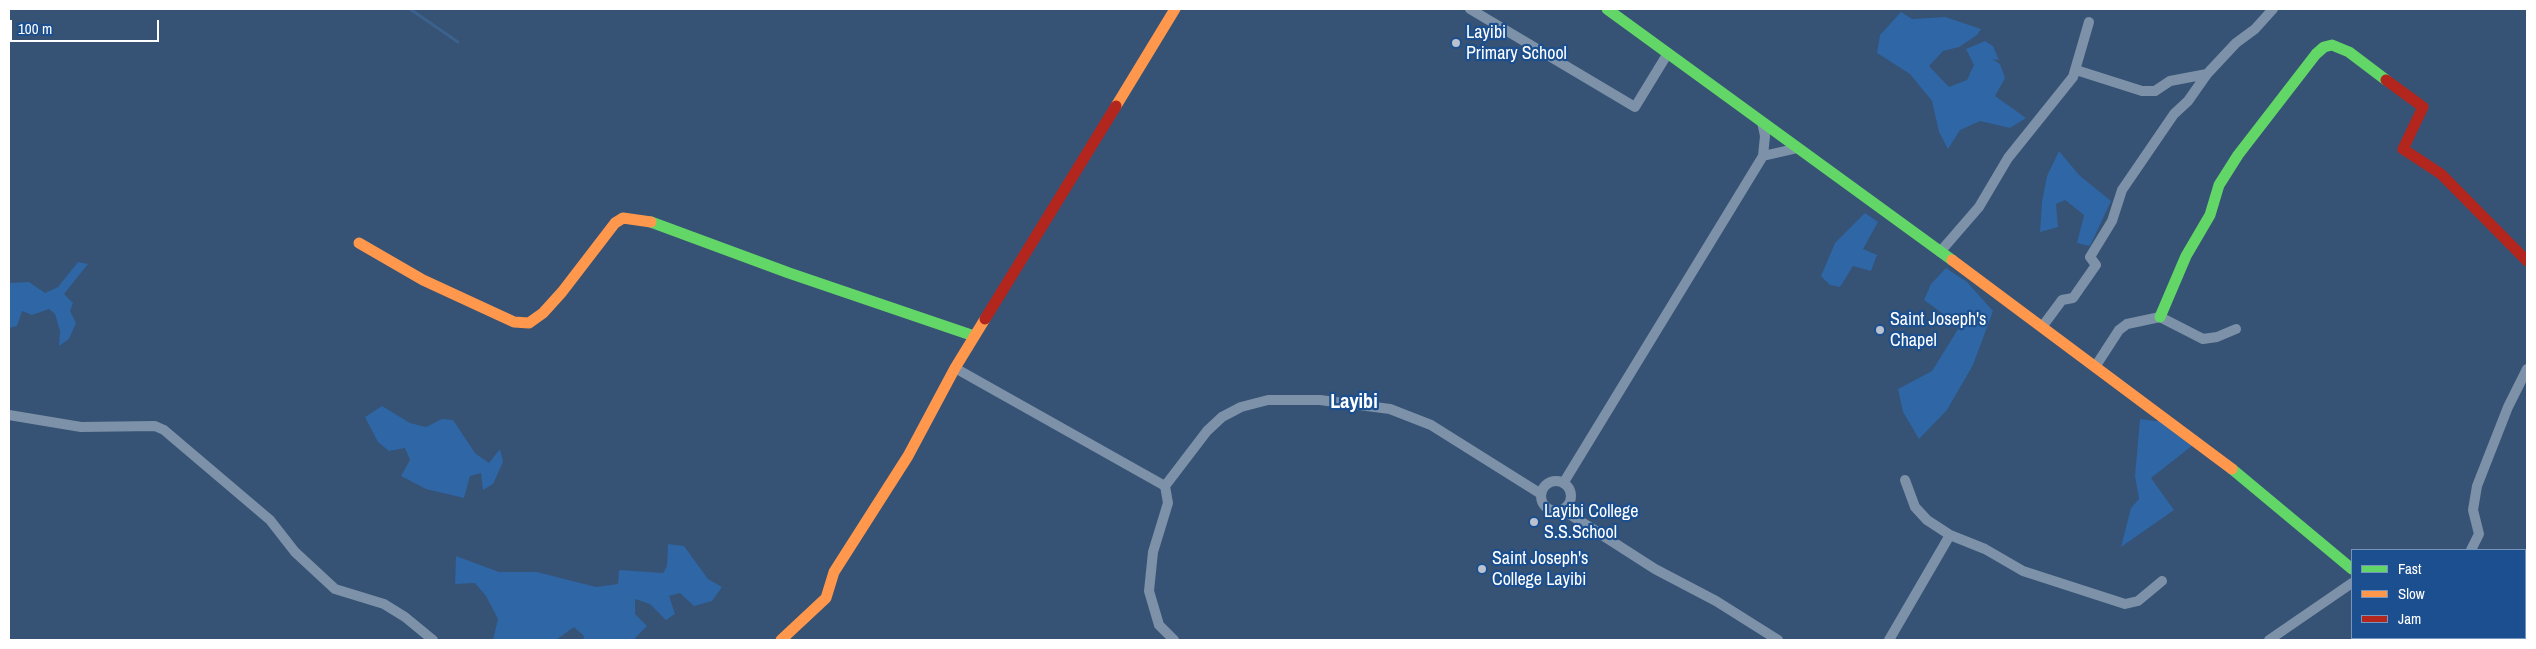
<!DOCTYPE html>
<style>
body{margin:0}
#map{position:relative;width:2536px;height:649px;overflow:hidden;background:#365274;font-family:"Archivo Narrow",sans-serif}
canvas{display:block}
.frame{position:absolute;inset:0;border:10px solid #fff;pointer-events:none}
.legend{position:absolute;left:2351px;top:549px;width:175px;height:90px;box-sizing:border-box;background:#1b4f8f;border:1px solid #7695bc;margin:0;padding:6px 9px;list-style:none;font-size:15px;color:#fff}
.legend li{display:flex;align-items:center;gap:10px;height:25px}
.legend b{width:25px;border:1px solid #7695bc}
.scale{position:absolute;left:10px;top:20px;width:149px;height:22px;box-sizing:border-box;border:2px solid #fff;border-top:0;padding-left:6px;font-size:15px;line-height:18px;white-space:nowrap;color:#fff;-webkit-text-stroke:4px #1b4f8f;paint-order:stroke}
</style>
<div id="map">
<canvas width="2536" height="649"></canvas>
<div class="frame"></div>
<ul class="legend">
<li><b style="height:6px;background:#63d668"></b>Fast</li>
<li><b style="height:6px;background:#ff974d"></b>Slow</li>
<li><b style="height:6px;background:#b3261e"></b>Jam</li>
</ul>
<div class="scale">100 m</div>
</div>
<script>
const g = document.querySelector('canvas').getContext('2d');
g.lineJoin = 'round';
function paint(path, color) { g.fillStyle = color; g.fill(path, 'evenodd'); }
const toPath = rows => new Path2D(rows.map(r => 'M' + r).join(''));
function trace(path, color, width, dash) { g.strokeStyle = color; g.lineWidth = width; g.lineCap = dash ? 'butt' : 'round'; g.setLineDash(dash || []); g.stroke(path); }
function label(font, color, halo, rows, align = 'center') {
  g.font = font + ' "Archivo Narrow",sans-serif'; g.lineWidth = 4.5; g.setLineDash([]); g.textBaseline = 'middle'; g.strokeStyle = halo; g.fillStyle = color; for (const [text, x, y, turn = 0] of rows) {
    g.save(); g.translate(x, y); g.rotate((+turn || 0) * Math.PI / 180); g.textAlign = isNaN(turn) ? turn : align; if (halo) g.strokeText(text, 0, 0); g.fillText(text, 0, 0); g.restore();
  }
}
paint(toPath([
 [1901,12,1912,19,1945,17,1981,29,1977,35,1959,47,1943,51,1929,66,1949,87,1967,80,1974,65,1966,49,1985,41,1993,46,1999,60,1992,59,2000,64,2005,78,1995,96,2026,118,2010,128,1980,121,1960,130,1948,149,1939,132,1932,101,1910,74,1877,53,1880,35],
 [2059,151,2079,175,2111,201,2090,246,2077,243,2084,215,2065,200,2056,204,2058,227,2040,232,2042,202,2047,176],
 [1865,213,1878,222,1863,249,1877,255,1871,271,1853,266,1840,287,1830,285,1821,276,1835,243],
 [78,262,88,264,64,294,73,303,70,311,76,323,69,339,59,346,60,331,55,314,49,309,32,315,22,311,17,326,9,328,9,283,29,282,45,293,58,287],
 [1946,268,1967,282,1993,311,1973,365,1947,410,1919,439,1903,412,1898,389,1932,371,1960,326,1924,300,1931,284],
 [382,406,410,423,426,427,442,419,453,420,475,453,489,463,500,449,503,462,493,484,483,490,481,473,470,476,464,498,426,489,401,476,410,460,405,448,389,451,378,442,365,417],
 [2140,419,2163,422,2193,445,2151,478,2174,510,2121,547,2131,508,2139,499,2135,476],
 [668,544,684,546,708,579,722,587,712,601,694,606,680,593,669,596,675,614,666,620,650,604,635,599,635,614,647,626,633,640,583,640,584,636,574,627,556,640,493,640,498,619,486,596,475,583,455,584,456,556,499,572,537,572,596,587,618,584,619,570,663,573,667,566]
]), '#2f66a5');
trace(toPath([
 [410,9,458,42]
]), '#3b618d', 3);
trace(toPath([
 [1470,9,1635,107,1668,53],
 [2076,70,2142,91,2155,91,2170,81,2207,74,2236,43,2255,29,2273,9],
 [1763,156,1798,148],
 [1940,252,1979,207,2008,158,2073,77,2089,22],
 [2042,327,2062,300,2073,298,2096,265,2090,257,2112,221,2122,190,2174,114,2188,101,2207,74],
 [2095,367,2119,330,2127,324,2160,317,2203,339,2217,337,2236,329],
 [955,368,1165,486],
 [9,415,81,427,155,426,164,430,270,520,295,552,335,589,384,604,405,617,433,640],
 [1905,480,1915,507,1927,520,1950,535,1985,549,2023,571,2125,604,2138,601,2162,581],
 '1541 496a15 15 0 1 1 30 0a15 15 0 1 1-30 0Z',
 [1564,482,1763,156,1765,136,1762,122],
 [1563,510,1655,569,1716,601,1778,640],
 [2471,550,2479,534,2473,510,2477,486,2508,407,2527,369],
 [2525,571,2527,568],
 [2525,586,2527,586],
 [1174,640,1159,625,1149,591,1153,552,1168,503,1165,486,1207,431,1222,417,1241,407,1268,400,1320,400,1390,409,1431,425,1541,494],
 [1889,640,1950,535],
 [2269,640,2352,583],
 [2411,640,2414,638],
 [2478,640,2480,638]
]), '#7d92a8', 10);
trace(toPath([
 [1607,9,1952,260],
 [651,222,789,273,974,336],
 [2160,317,2186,256,2210,215,2219,185,2238,155,2316,54,2324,47,2332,45,2349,52,2386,80],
 [2232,469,2352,569],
 [2432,638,2435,640]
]), '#63d668', 11);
trace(toPath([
 [1116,106,1175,9],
 [359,243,423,280,514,322,529,323,543,313,562,292,615,223,623,218,651,222],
 [1952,260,2232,469],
 [781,640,826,598,834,572,908,456,955,368,985,319]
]), '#ff974d', 11);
trace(toPath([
 [2386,80,2423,107,2403,149,2441,174,2527,261],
 [985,319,1116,106]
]), '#b3261e', 11);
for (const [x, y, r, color] of [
 [1456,43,5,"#b9c2ce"],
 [1880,330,5,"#b9c2ce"],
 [1534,522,5,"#b9c2ce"],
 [1482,569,5,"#b9c2ce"]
]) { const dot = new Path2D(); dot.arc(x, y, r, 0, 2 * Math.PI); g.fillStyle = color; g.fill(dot); trace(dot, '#1b4f8f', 2); }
label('18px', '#fff', '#1b4f8f', [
 ["Layibi",1466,33],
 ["Primary School",1466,54],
 ["Saint Joseph's",1890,320],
 ["Chapel",1890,341],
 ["Layibi College",1544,512],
 ["S.S.School",1544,533],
 ["Saint Joseph's",1492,559],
 ["College Layibi",1492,580]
], 'left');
label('bold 20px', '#fff', '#1b4f8f', [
 ["Layibi",1354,403]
]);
</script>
